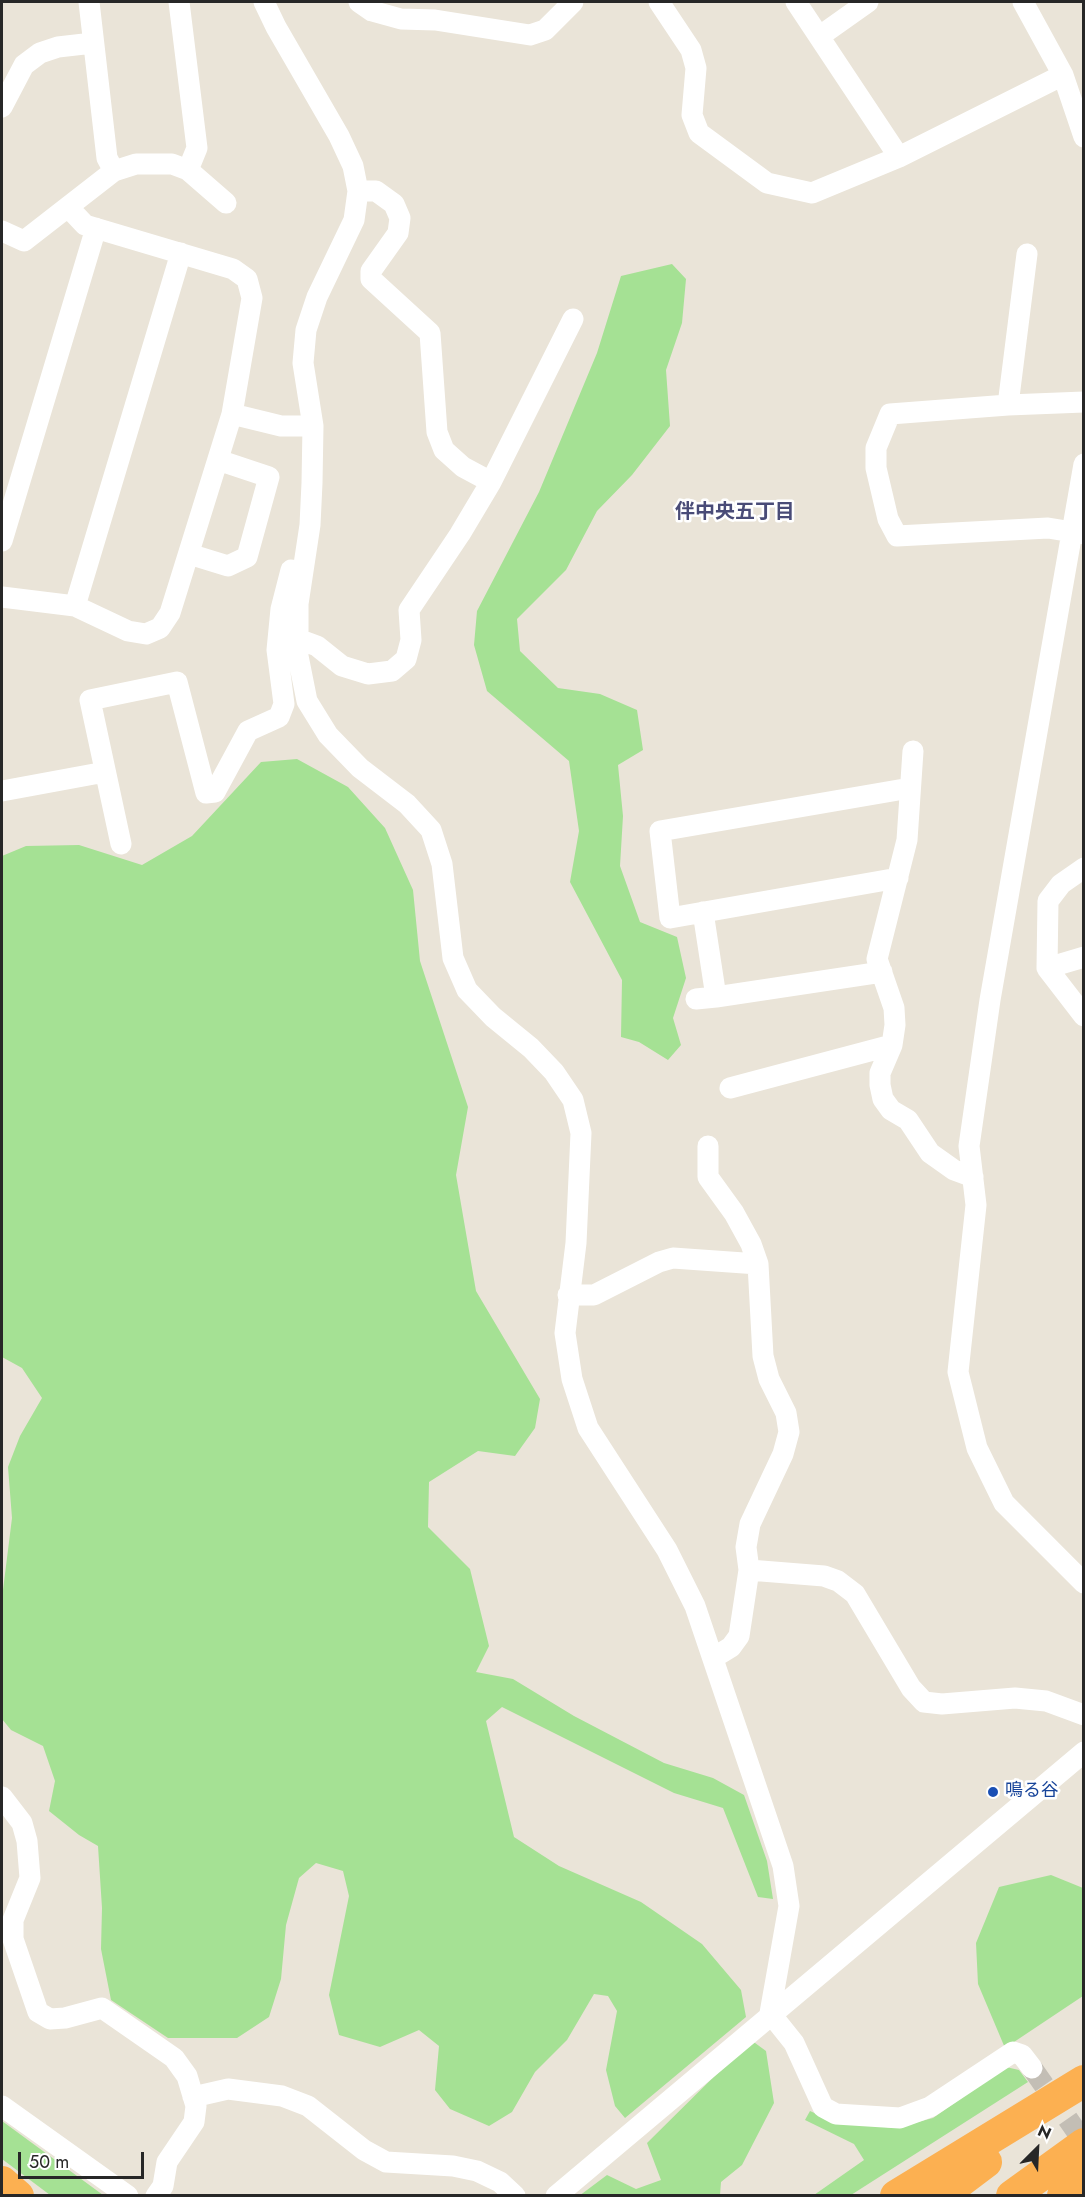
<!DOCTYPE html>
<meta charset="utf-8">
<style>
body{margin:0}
#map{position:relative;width:1085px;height:2197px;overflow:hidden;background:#eae4d8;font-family:Jost,sans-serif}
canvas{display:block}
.frame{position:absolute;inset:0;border:3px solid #272727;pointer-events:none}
.north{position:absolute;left:1007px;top:2119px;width:60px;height:60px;-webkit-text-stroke:4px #fff;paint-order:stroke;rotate:24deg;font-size:16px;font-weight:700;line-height:24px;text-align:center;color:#272727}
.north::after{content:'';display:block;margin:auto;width:21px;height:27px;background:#272727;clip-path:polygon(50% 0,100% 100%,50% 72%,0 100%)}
.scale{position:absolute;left:18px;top:2152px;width:126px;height:27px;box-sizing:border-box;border:3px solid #272727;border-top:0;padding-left:8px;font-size:18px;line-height:21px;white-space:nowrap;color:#272727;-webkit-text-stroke:4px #fff;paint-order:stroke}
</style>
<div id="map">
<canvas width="1085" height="2197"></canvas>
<div class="frame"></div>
<div class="north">N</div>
<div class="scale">50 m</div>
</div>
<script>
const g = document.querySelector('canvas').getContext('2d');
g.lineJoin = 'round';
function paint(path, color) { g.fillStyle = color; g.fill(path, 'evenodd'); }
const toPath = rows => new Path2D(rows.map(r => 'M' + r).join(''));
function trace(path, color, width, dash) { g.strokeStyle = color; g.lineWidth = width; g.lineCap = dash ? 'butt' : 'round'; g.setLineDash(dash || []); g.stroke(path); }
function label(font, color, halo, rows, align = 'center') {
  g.font = font + ' Jost,"Noto Sans JP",sans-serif'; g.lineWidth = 5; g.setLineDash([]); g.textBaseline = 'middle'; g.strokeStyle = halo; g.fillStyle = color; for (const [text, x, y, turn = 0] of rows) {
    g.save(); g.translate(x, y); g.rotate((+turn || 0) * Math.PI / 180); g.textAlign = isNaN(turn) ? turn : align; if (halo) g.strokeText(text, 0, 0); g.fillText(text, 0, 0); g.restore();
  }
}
paint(toPath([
 [672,264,686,279,682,323,666,370,670,426,632,475,597,511,566,570,517,619,520,651,558,688,600,694,637,710,643,750,618,765,623,816,620,866,640,922,677,937,686,978,673,1018,681,1045,668,1060,639,1042,621,1037,622,980,570,882,579,831,569,761,487,691,474,645,477,611,539,492,597,353,621,276],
 [297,759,348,787,385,828,413,890,420,961,468,1107,456,1175,476,1291,540,1399,535,1428,515,1456,478,1451,429,1482,428,1527,470,1569,489,1646,476,1672,513,1679,574,1716,664,1763,713,1778,744,1795,767,1861,773,1899,758,1897,723,1808,674,1793,502,1707,486,1721,514,1837,559,1866,641,1902,702,1944,741,1990,746,2017,625,2118,615,2106,606,2070,617,2011,608,1996,594,1994,567,2040,535,2072,512,2112,489,2126,450,2109,435,2090,439,2046,419,2030,380,2047,339,2035,329,1995,349,1896,343,1871,316,1863,299,1878,286,1925,281,1979,269,2017,237,2038,168,2038,111,2000,101,1949,102,1908,98,1846,79,1835,49,1811,55,1781,43,1746,11,1730,2,1719,2,1598,12,1518,8,1467,20,1436,42,1398,22,1368,2,1357,2,856,26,846,79,845,142,865,192,836,261,762],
 [1051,1875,1083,1888,1083,1996,1005,2048,978,1984,976,1943,999,1887],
 [751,2040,766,2051,774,2103,742,2165,721,2182,720,2195,579,2196,607,2175,636,2189,661,2180,647,2143],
 [1006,2067,1019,2070,1028,2082,851,2195,814,2195,864,2160,854,2144,805,2120,810,2111,834,2122,895,2128,933,2118],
 [2,2121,103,2195,50,2195,2,2159]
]), '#a5e194');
trace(toPath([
 [1032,2068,1084,2142]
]), '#c3beb5', 21, [21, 10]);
trace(toPath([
 [89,2,107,158,114,171],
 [179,2,197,148,188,170],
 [264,2,276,27,339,136,353,166,358,191,354,220,317,297,306,330,303,363,313,426,312,483,310,525,298,604,298,656,307,701,328,735,360,768,407,804,431,830,442,864,453,958,467,990,493,1017,531,1048,554,1072,573,1100,581,1133,576,1243,565,1333,572,1379,588,1428,667,1550,695,1606,783,1866,789,1906,770,2013,794,2043,823,2107,836,2114,900,2118,930,2107,1013,2052,1022,2055,1032,2068],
 [359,2,372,11,401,19,435,20,530,35,545,30,573,2],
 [659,2,691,50,696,68,692,115,699,133,767,183,812,193,899,157,1063,75],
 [796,2,899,157],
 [1023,2,1063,75,1084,137],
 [820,36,868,2],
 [2,107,24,65,40,53,58,47,93,43],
 [358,191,376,191,394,204,400,218,398,233,371,271,371,279,430,333,437,432,444,450,463,467,491,482],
 [2,231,24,241,114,171,136,164,172,164,188,170,226,203],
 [1084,402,1008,405,890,414,876,448,876,468,888,519,897,536,1048,528,1084,534],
 [1008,405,1027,254],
 [232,414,281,426,313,426],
 [1084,464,990,1000,969,1146,976,1205,958,1372,977,1448,1004,1503,1084,1583],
 [2,541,96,228],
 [189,554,228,566,247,557,269,477,218,460],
 [2,597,75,606,128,631,146,634,160,628,170,613,232,414,252,298,247,279,233,269,85,225,68,207],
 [75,606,181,253],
 [298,639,317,646,342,666,368,674,392,671,406,659,411,640,409,610,460,534,491,482,573,319],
 [913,751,907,840,877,959,894,1008,895,1025,892,1045,880,1073,880,1085,883,1099,891,1110,908,1120,930,1153,954,1170,973,1177],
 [2,791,105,772],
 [121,844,90,700,177,682,206,793,215,792,248,731,279,717,284,704,277,650,281,609,291,570],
 [1084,868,1061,884,1048,901,1047,968,1084,1016],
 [898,878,670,918,660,831,910,788],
 [703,912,716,997,882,972],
 [1047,968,1084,957],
 [696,999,716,997],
 [730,1088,892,1045],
 [708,1146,708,1177,734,1213,751,1244,758,1264,763,1356,769,1379,786,1413,789,1432,783,1454,750,1524,746,1547,749,1570,739,1636,731,1647,713,1658],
 [568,1295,594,1295,659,1262,673,1258,758,1264],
 [749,1570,824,1576,838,1581,855,1594,911,1688,924,1702,942,1704,1015,1698,1046,1701,1084,1715],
 [2,1797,22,1823,27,1841,30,1878,13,1920,13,1939,38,2012,50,2019,65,2018,102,2008,174,2058,187,2076,196,2106,194,2122,167,2162,163,2186,156,2196],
 [193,2097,228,2089,282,2096,308,2106,364,2150,386,2162,453,2166,477,2171,500,2182,515,2196],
 [2,2106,128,2196],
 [556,2196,1084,1752]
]), '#fff', 21);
trace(toPath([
 [2,2182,18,2196],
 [896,2196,1084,2081],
 [941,2196,986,2162],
 [1012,2196,1084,2144],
 [1063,2196,1084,2178]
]), '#fcb051', 32);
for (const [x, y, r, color] of [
 [993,1792,6,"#1a4fb4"]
]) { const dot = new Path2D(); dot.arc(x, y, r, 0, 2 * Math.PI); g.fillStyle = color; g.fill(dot); trace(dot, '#fff', 2); }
label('18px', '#164399', '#fff', [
 ["鳴る谷",1005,1792]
], 'left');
label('bold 20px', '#494b77', '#fff', [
 ["伴中央五丁目",735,513]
]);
</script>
